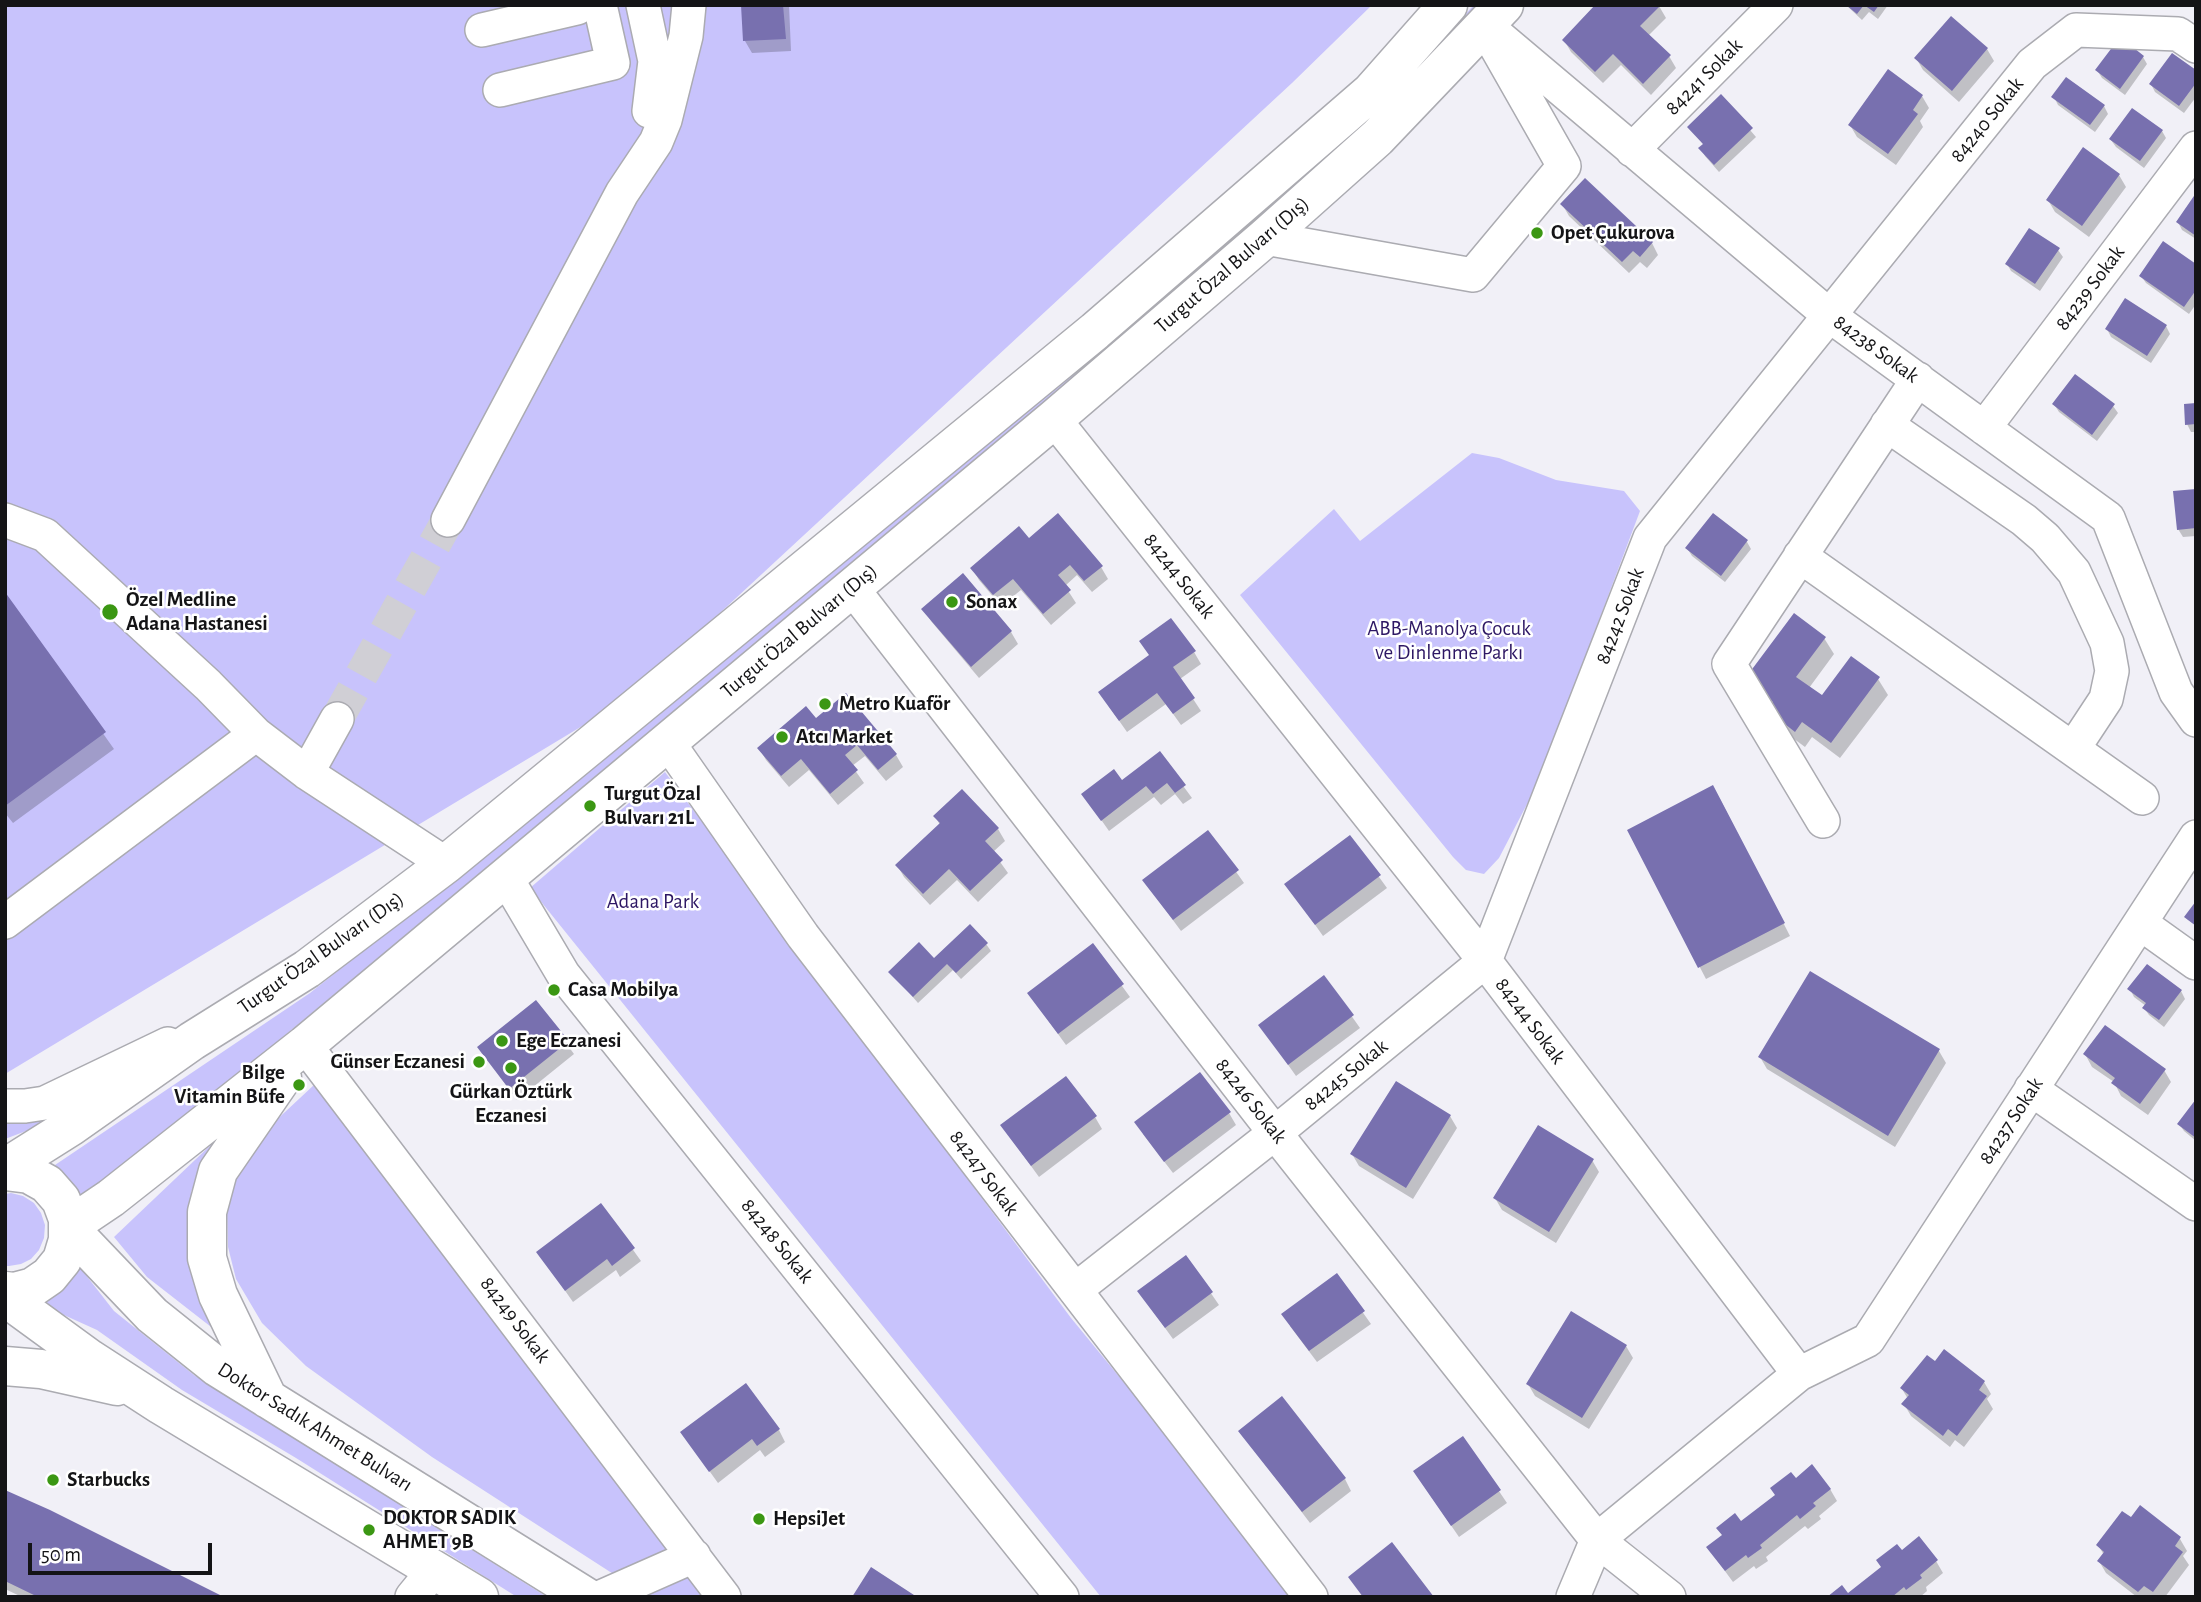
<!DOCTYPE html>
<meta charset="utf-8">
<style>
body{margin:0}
#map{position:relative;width:2201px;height:1602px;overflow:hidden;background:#f1f0f7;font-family:"Alegreya Sans",sans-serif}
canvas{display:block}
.frame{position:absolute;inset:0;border:7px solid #141416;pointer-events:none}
.scale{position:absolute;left:28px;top:1543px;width:184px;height:32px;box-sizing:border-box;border:4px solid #141416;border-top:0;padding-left:9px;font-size:21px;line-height:24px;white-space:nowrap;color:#141416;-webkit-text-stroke:5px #fff;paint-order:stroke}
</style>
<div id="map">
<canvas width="2201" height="1602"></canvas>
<div class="frame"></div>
<div class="scale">50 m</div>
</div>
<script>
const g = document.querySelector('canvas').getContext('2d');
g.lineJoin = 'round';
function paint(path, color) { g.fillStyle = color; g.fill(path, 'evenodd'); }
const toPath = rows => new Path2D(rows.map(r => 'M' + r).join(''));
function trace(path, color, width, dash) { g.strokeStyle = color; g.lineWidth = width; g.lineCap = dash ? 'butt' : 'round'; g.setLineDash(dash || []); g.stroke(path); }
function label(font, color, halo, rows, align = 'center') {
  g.font = font + ' "Alegreya Sans",sans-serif'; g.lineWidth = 5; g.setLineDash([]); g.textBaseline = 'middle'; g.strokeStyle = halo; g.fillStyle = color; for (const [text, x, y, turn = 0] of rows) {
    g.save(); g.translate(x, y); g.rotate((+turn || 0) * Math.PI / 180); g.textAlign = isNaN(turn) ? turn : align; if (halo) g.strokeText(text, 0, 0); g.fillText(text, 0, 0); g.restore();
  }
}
paint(toPath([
 [5,5,1372,5,1292,83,627,699,5,1074],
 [1474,5,1480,5,1363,127,992,450,86,1200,55,1165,310,993,520,826,1459,21],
 [1472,453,1499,458,1556,480,1624,491,1640,511,1538,783,1499,858,1484,874,1466,870,1453,857,1240,595,1334,509,1360,541],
 [665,772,1071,1318,1300,1597,1101,1597,530,888],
 [315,1084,711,1597,649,1597,432,1457,306,1366,262,1323,236,1279,228,1247,227,1212,231,1173,255,1140],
 [93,1092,34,1128,5,1139,5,1116],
 [216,1140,191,1192,191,1261,215,1330,147,1277,114,1237],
 [11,1193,23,1196,34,1203,41,1213,45,1225,44,1238,39,1250,31,1259,21,1264,9,1266,5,1266,5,1194],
 [78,1265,114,1311,194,1375,547,1597,517,1597,296,1458,182,1390,97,1330,44,1306]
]), '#c8c3fc');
paint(toPath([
 [743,5,789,5,791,51,752,53,745,41],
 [1846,5,1888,5,1878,19,1869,12,1862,20],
 [1659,6,1666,18,1648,36,1669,56,1676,68,1651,95,1621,65,1603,83,1571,52,1564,40],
 [1951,18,1987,49,1994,61,1959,102,1923,70,1916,58],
 [2143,57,2147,64,2125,95,2102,78,2097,70],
 [2196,72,2196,97,2184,113,2155,92,2151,84],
 [1721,96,1756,137,1719,172,1705,156,1701,148,1704,145,1689,127],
 [1922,96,1929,108,1920,121,1923,127,1896,165,1857,137,1850,125],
 [2054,97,2104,106,2108,114,2095,132,2058,105],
 [2162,131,2166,138,2144,168,2116,147,2111,140],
 [2119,175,2126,187,2089,237,2055,212,2048,200],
 [2196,196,2196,239,2182,230,2178,222],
 [1562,204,1652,243,1658,255,1647,268,1640,262,1629,273,1569,216],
 [2058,250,2063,257,2040,291,2011,271,2007,264],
 [2196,266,2196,304,2189,314,2146,283,2141,276],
 [2166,326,2170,334,2151,363,2111,337,2107,329],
 [2054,404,2113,406,2118,413,2097,441,2059,412],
 [2196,405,2196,432,2191,432,2187,424],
 [2196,490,2196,536,2183,537,2178,529],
 [1713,515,1747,542,1751,549,1725,582,1692,556,1687,548],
 [1029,540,1101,567,1108,579,1092,592,1077,575,1065,586,1076,603,1051,625,1021,590,1001,606,979,580,972,568],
 [962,576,1011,632,1018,644,979,678,931,621,924,609],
 [5,595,114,749,13,823,5,813],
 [1824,638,1834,654,1809,688,1822,698,1878,679,1888,695,1840,758,1812,737,1805,747,1778,727,1756,697],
 [1194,652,1201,664,1180,679,1201,711,1181,725,1166,704,1127,732,1108,705],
 [846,695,896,755,903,767,886,781,865,756,852,766,864,783,838,805,809,770,789,787,766,760,759,748,816,720],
 [1159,753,1192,798,1183,804,1175,794,1161,805,1154,797,1109,831,1083,794,1122,782],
 [962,791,998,829,1005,841,993,852,1008,873,978,902,957,880,930,905,904,877,897,865,940,825,935,816],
 [1720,799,1790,936,1706,979,1629,831],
 [1208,832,1244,883,1181,931,1144,881],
 [1350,837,1387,888,1323,936,1287,885],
 [986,944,991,951,961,979,953,970,918,1003,891,972],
 [1093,946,1130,997,1066,1045,1029,994],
 [1324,977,1360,1028,1296,1076,1260,1025],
 [2130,989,2181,991,2185,999,2164,1027,2149,1015,2144,1008,2146,1006,2134,997],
 [536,1002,574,1054,517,1100,479,1048],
 [1939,1051,1946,1063,1895,1147,1767,1069,1760,1057],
 [2085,1054,2164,1070,2171,1082,2148,1115,2121,1096,2114,1082,2092,1067],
 [2196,1102,2196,1141,2184,1131,2179,1124],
 [1229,1113,1236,1125,1173,1173,1143,1134],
 [1450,1116,1457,1128,1413,1199,1359,1166,1352,1154],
 [1095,1117,1102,1129,1039,1177,1002,1126],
 [1592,1160,1599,1172,1556,1243,1502,1210,1495,1198],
 [601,1205,641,1261,620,1277,616,1270,573,1302,538,1252],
 [1186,1257,1219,1305,1173,1339,1147,1303],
 [1337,1276,1371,1324,1317,1362,1290,1326],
 [1626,1346,1633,1358,1589,1429,1535,1396,1528,1384],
 [1935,1363,1984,1382,1991,1394,1987,1399,1993,1409,1964,1447,1955,1440,1950,1447,1911,1416,1904,1404,1908,1399,1902,1389],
 [779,1430,785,1442,765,1457,760,1450,718,1483,682,1433],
 [1240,1431,1345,1479,1351,1491,1310,1523],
 [1463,1438,1507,1503,1459,1537,1422,1483],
 [1795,1480,1830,1489,1837,1501,1819,1516,1821,1519,1808,1529,1805,1526,1766,1557,1768,1561,1756,1569,1754,1566,1733,1582,1708,1548],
 [5,1493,221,1597,22,1597,5,1589],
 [2180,1539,2187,1551,2183,1556,2189,1565,2165,1597,2137,1597,2106,1573,2099,1561,2104,1555,2098,1545],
 [1902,1552,1936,1561,1943,1573,1926,1587,1927,1591,1920,1597,1830,1597,1847,1595]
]), '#0003');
paint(toPath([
 [741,5,783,5,786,39,743,41],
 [1595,5,1661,5,1640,26,1671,55,1643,84,1613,54,1595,72,1562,40],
 [1846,5,1864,5,1857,14],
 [1864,5,1879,5,1874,12],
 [1951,16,1988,48,1952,91,1914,58],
 [2120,37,2144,56,2120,89,2095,70],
 [2172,53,2196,70,2196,83,2179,106,2149,84],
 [1888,69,1923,95,1913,110,1918,114,1888,154,1848,125],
 [2066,77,2105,105,2090,125,2051,97],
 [1721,94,1753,128,1714,165,1698,148,1703,144,1687,127],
 [2132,108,2163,130,2140,161,2109,139],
 [2083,147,2120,174,2082,226,2046,200],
 [1585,178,1653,242,1640,257,1633,251,1622,262,1560,204],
 [2196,193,2196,236,2176,222],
 [2029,228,2060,248,2035,284,2005,264],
 [2163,241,2196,264,2196,290,2184,307,2139,276],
 [2125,298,2167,325,2147,356,2105,329],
 [2075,374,2115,404,2092,435,2052,404],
 [2196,403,2196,424,2185,425,2184,404],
 [2196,489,2196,528,2177,530,2173,491],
 [1058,513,1103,566,1084,581,1070,565,1058,575,1071,590,1043,614,1013,579,993,595,970,568,1019,526,1029,538],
 [1713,513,1748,540,1721,576,1685,548],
 [963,573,1012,631,971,667,921,609],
 [5,592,106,732,5,806],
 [1794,613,1826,637,1796,677,1822,695,1851,656,1880,677,1831,743,1802,722,1795,732,1767,710,1773,702,1744,680],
 [1171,618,1196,651,1173,667,1195,698,1173,714,1157,693,1119,721,1098,692,1149,655,1139,641],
 [846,693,897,754,878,770,857,745,845,755,858,770,830,794,801,759,781,776,757,748,806,706,816,718],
 [1160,751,1186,785,1175,793,1167,783,1153,794,1146,786,1101,821,1081,794,1114,769,1122,780],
 [1713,785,1785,923,1698,968,1627,830],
 [962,789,999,828,985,841,1003,860,970,891,949,869,923,894,895,865,940,823,933,816],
 [1208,830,1239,870,1173,920,1142,880],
 [1350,835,1381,875,1315,925,1284,884],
 [2196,901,2196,926,2184,917],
 [970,924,988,943,956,973,947,964,913,997,888,972,919,942,934,958],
 [1093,943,1124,984,1058,1034,1027,993],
 [2147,964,2182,990,2159,1020,2142,1008,2146,1003,2127,989],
 [1810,971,1940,1049,1888,1136,1758,1057],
 [1324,975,1354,1015,1288,1065,1258,1025],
 [536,1000,569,1041,509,1089,477,1047],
 [2105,1025,2166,1069,2140,1104,2111,1083,2115,1078,2083,1054],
 [1200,1072,1231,1112,1164,1162,1134,1122],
 [1066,1076,1097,1116,1031,1166,1000,1125],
 [1396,1081,1451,1115,1406,1188,1350,1154],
 [2196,1099,2196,1138,2177,1124],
 [1538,1125,1594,1159,1549,1232,1493,1198],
 [601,1203,635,1248,612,1266,607,1259,565,1291,536,1252],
 [1186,1255,1213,1292,1165,1328,1137,1291],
 [1337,1273,1365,1311,1309,1351,1281,1314],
 [1571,1311,1627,1345,1582,1418,1526,1384],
 [1944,1349,1985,1381,1979,1390,1987,1396,1957,1436,1948,1429,1943,1436,1901,1404,1909,1395,1900,1388,1927,1355,1935,1361],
 [746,1383,780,1429,757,1446,752,1439,709,1472,680,1432],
 [1282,1396,1346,1478,1302,1512,1238,1431],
 [1463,1436,1501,1490,1451,1526,1413,1471],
 [1812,1464,1831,1489,1813,1503,1816,1506,1800,1519,1797,1515,1760,1545,1762,1548,1748,1558,1746,1555,1725,1571,1706,1547,1722,1535,1716,1528,1735,1513,1741,1521,1775,1495,1770,1488,1791,1472,1796,1478],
 [5,1490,50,1510,224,1597,38,1597,5,1581],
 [2140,1505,2181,1537,2175,1546,2183,1552,2153,1592,2144,1586,2138,1592,2097,1561,2104,1552,2096,1545,2122,1511,2131,1517],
 [1919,1536,1938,1560,1920,1575,1922,1578,1906,1590,1904,1587,1892,1597,1827,1597,1842,1585,1848,1593,1881,1567,1876,1560,1897,1544,1902,1550],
 [1392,1542,1434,1597,1363,1597,1348,1577],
 [871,1567,914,1595,913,1597,852,1597]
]), '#7870af');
trace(toPath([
 [337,719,448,520]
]), '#d0cfd5', 33, [33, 17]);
const minor = toPath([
 [643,5,655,61,649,111],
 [1485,25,1830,316,2108,518,2176,692,2196,720],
 [482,30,577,8],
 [500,90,613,63,600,5],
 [1632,150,1776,5],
 [1265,238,1473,275,1564,166,1494,43],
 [1054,419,1485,961,1799,1374,1597,1540,1573,1597],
 [1887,425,2024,520,2045,538,2074,572,2107,643,2112,671,2106,699,2073,749],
 [1984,428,2196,148],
 [5,520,45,535,208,685,256,734,307,773,446,864],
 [448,520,622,193,656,142,665,120,686,36,689,5],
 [1800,556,2142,798],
 [852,588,1275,1133,1597,1540,1669,1597],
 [667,741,803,936,1311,1597],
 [307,773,337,719],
 [1823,821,1729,664,1918,379],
 [505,876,563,974,1062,1597],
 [5,922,256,734],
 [2140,923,2196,963],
 [305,1045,724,1597],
 [2031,1089,2196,1204],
 [5,1106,25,1106,45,1103,168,1044],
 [1075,1290,1275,1133,1485,961,1650,538,2032,64,2076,30,2178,34,2196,46],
 [1799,1374,1868,1340,2196,837],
 [412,1597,434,1570],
 [601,1597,694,1556]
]);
const major = toPath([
 [5,1168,70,1127,192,1041,307,969,446,864,1095,331,1371,92,1448,5],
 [5,1171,29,1174,47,1184,61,1200,68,1219,68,1240,62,1260,49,1276,33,1287,14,1292,5,1291],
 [68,1227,111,1198,305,1045,1054,419,1265,238,1377,138,1504,5],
 [68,1227,152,1315,217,1367,586,1597],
 [5,1297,90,1359,161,1405,479,1597],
 [5,1366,41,1369,117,1386],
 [268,1399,218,1295,207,1258,207,1212,218,1171,282,1078]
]);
trace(minor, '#ababb1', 36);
trace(major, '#ababb1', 41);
trace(minor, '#fff', 33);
trace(major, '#fff', 38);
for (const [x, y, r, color] of [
 [1537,233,7,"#3b9713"],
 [952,602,7,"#3b9713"],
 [110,612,9,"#3b9713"],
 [825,704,7,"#3b9713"],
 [782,737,7,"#3b9713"],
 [590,806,7,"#3b9713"],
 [554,990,7,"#3b9713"],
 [502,1041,7,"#3b9713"],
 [479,1062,7,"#3b9713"],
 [511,1068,7,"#3b9713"],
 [299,1085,7,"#3b9713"],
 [53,1480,7,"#3b9713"],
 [759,1519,7,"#3b9713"],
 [369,1530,7,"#3b9713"]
]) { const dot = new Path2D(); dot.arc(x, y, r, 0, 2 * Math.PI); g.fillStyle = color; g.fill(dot); trace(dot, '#fff', 2.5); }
label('21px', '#141416', '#fff', [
 ["84241 Sokak",1704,77,-45],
 ["84240 Sokak",1987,120,-51],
 ["Turgut Özal Bulvarı (Dış)",1232,265,-41],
 ["84239 Sokak",2090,288,-53],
 ["84238 Sokak",1876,349,36],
 ["84244 Sokak",1179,576,52],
 ["84242 Sokak",1620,616,-69],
 ["Turgut Özal Bulvarı (Dış)",799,631,-40],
 ["Turgut Özal Bulvarı (Dış)",321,953,-35],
 ["84244 Sokak",1530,1021,53],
 ["84245 Sokak",1346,1075,-39],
 ["84246 Sokak",1251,1101,52],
 ["84237 Sokak",2011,1121,-57],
 ["84247 Sokak",984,1173,53],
 ["84248 Sokak",777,1241,51],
 ["84249 Sokak",515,1320,53],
 ["Doktor Sadık Ahmet Bulvarı",315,1427,32]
]);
label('bold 21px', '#141416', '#fff', [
 ["Opet Çukurova",1551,233],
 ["Özel Medline",126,600],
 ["Adana Hastanesi",126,624],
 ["Sonax",966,602],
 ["Metro Kuaför",839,704],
 ["Atcı Market",796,737],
 ["Turgut Özal",604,794],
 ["Bulvarı 21L",604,818],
 ["Casa Mobilya",568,990],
 ["Ege Eczanesi",516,1041],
 ["Günser Eczanesi",465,1062,"right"],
 ["Bilge",285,1073,"right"],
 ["Vitamin Büfe",285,1097,"right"],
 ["Gürkan Öztürk",511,1092,"center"],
 ["Eczanesi",511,1116,"center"],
 ["Starbucks",67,1480],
 ["DOKTOR SADIK",383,1518],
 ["AHMET 9B",383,1542],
 ["HepsiJet",773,1519]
], 'left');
label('21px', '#2d1764', '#fff', [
 ["ABB-Manolya Çocuk",1449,629],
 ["ve Dinlenme Parkı",1449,653],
 ["Adana Park",653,902]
]);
</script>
